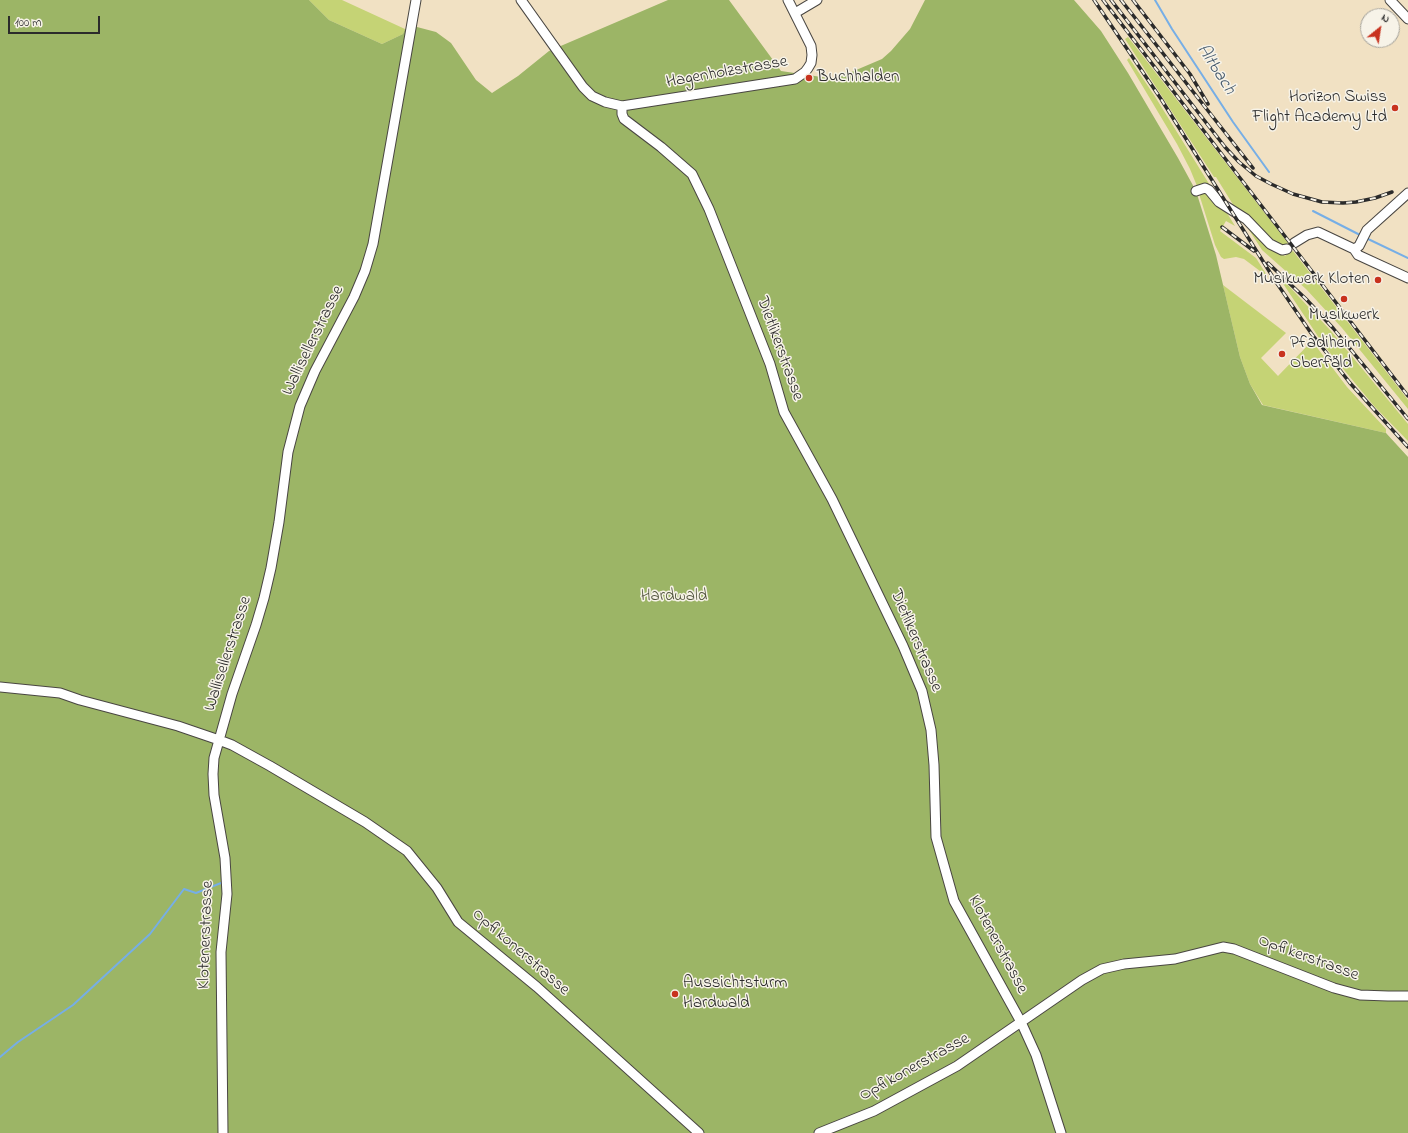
<!DOCTYPE html>
<meta charset="utf-8">
<style>
body{margin:0}
#map{position:relative;width:1408px;height:1133px;overflow:hidden;background:#f1e1c3;font-family:"Indie Flower",sans-serif}
canvas{display:block}
.north{position:absolute;left:1360px;top:8px;width:40px;height:40px;box-sizing:border-box;background:#f7f3e8;border:1px solid #a5a39c;border-radius:50%;rotate:30deg;font-size:11px;font-weight:700;line-height:16px;text-align:center;color:#2b2b2b}
.north::after{content:'';display:block;margin:auto;width:14px;height:18px;background:#c8321e;clip-path:polygon(50% 0,100% 100%,50% 72%,0 100%)}
.scale{position:absolute;left:8px;top:16px;width:92px;height:18px;box-sizing:border-box;border:2px solid #2b2b2b;border-top:0;padding-left:5px;font-size:12px;line-height:14px;white-space:nowrap;color:#2b2b2b;-webkit-text-stroke:3px #f7f3e8;paint-order:stroke}
</style>
<div id="map">
<canvas width="1408" height="1133"></canvas>
<div class="north">N</div>
<div class="scale">100 m</div>
</div>
<script>
const g = document.querySelector('canvas').getContext('2d');
g.lineJoin = 'round';
function paint(path, color) { g.fillStyle = color; g.fill(path, 'evenodd'); }
const toPath = rows => new Path2D(rows.map(r => 'M' + r).join(''));
function trace(path, color, width, dash) { g.strokeStyle = color; g.lineWidth = width; g.lineCap = dash ? 'butt' : 'round'; g.setLineDash(dash || []); g.stroke(path); }
function label(font, color, halo, rows, align = 'center') {
  g.font = font + ' "Indie Flower",sans-serif'; g.lineWidth = 3; g.setLineDash([]); g.textBaseline = 'middle'; g.strokeStyle = halo; g.fillStyle = color; for (const [text, x, y, turn = 0] of rows) {
    g.save(); g.translate(x, y); g.rotate((+turn || 0) * Math.PI / 180); g.textAlign = isNaN(turn) ? turn : align; if (halo) g.strokeText(text, 0, 0); g.fillText(text, 0, 0); g.restore();
  }
}
paint(toPath([
 [309,0,342,0,405,29,403,34,382,44,329,20],
 [1128,37,1288,243,1285,247,1271,242,1237,211,1216,177,1214,177,1125,39],
 [1129,58,1154,95,1211,187,1197,186,1190,169,1177,144,1127,60],
 [1204,191,1224,208,1235,226,1226,221,1220,231,1256,258,1268,277,1244,259,1236,257,1224,259,1221,257,1215,245,1200,197,1200,194],
 [1242,219,1266,244,1285,256,1288,253,1293,251,1408,400,1408,409,1342,328,1306,289,1262,250],
 [1280,279,1281,279,1286,283,1331,331,1408,424,1408,441,1374,406,1325,347],
 [1223,285,1286,333,1261,358,1278,376,1312,341,1347,387,1386,429,1386,433,1263,405,1250,384,1240,357]
]), '#c5d375');
paint(toPath([
 [0,0,309,0,329,20,382,44,403,34,405,29,417,27,436,32,451,43,476,80,492,93,518,76,549,51,668,0,729,0,781,71,835,79,882,59,891,51,910,29,925,0,1074,0,1101,31,1128,73,1178,158,1196,191,1216,255,1240,357,1250,384,1262,405,1386,433,1408,457,1408,1133,0,1133]
]), '#9cb566');
trace(toPath([
 [1155,0,1172,29,1233,122,1269,172],
 [1313,211,1362,236],
 [1366,238,1408,258],
 [0,1057,18,1042,73,1005,150,934,184,889,196,893,221,883]
]), '#76aee6', 2);
const minor = toPath([
 [521,0,583,87,592,96,605,102,622,106,795,79,805,72,808,68,811,63,812,55,811,46,788,0],
 [1390,0,1408,19],
 [795,13,817,0],
 [622,106,622,114,624,119,661,147,692,174,709,209,770,364,784,412,832,499,903,646,922,691,931,730,934,765,936,837,954,901,1021,1022,1036,1055,1061,1133],
 [1196,191,1205,188,1209,190,1219,202,1246,219,1270,244,1282,250,1287,249],
 [1294,243,1307,235,1318,232,1354,249],
 [1354,249,1359,246,1367,230,1408,193],
 [1354,249,1358,255,1408,278],
 [0,687,60,693,80,700,178,726,219,740,232,745,270,766,365,822,407,851,437,888,458,922,537,987,699,1133],
 [223,1133,221,952,227,894,225,858,214,795,213,774,214,758,232,694,256,625,264,598,271,568,279,522,288,452,300,406,315,371,354,297,365,271,373,244,416,0],
 [819,1133,874,1111,957,1066,1082,980,1102,969,1124,964,1175,959,1223,947,1234,949,1334,988,1360,995,1388,996,1408,996]
]);
trace(minor, '#494642', 11);
trace(minor, '#fff', 9);
const rail = toPath([
 [1094,0,1161,99,1276,282,1311,333,1350,383,1408,447],
 [1103,0,1408,396],
 [1111,0,1225,147,1239,162,1256,176,1271,184,1293,194,1322,202,1343,203,1356,202,1375,198,1392,192],
 [1121,0,1253,168],
 [1133,0,1190,74,1208,104],
 [1222,227,1254,251],
 [1268,263,1306,299,1333,328,1408,419]
]);
trace(rail, '#2b2b2b', 3.5);
trace(rail, '#f7f3e8', 2, [6]);
for (const [x, y, r, color] of [
 [809,78,4,"#c8321e"],
 [1395,108,4,"#c8321e"],
 [1378,280,4,"#c8321e"],
 [1344,299,4,"#c8321e"],
 [1282,354,4,"#c8321e"],
 [675,994,4,"#c8321e"]
]) { const dot = new Path2D(); dot.arc(x, y, r, 0, 2 * Math.PI); g.fillStyle = color; g.fill(dot); trace(dot, '#f7f3e8', 1.5); }
label('17px', '#2b2b2b', '#f7f3e8', [
 ["Hagenholzstrasse",727,73,-10],
 ["Wallisellerstrasse",314,341,-64],
 ["Dietlikerstrasse",779,349,70],
 ["Dietlikerstrasse",915,641,67],
 ["Wallisellerstrasse",229,654,-72],
 ["Klotenerstrasse",207,935,-88],
 ["Klotenerstrasse",997,945,62],
 ["Opfikonerstrasse",520,953,41],
 ["Opfikerstrasse",1308,959,20],
 ["Opfikonerstrasse",915,1068,-29]
]);
label('17px', '#2b2b2b', '#f7f3e8', [
 ["Buchhalden",817,78],
 ["Horizon Swiss",1387,98,"right"],
 ["Flight Academy Ltd",1387,118,"right"],
 ["Musikwerk Kloten",1370,280,"right"],
 ["Musikwerk",1344,316,"center"],
 ["Pfadiheim",1290,344],
 ["Oberfäld",1290,364],
 ["Aussichtsturm",683,984],
 ["Hardwald",683,1004]
], 'left');
label('17px', '#52553e', '#f7f3e8', [
 ["Hardwald",674,597]
]);
label('italic 18px', '#45596c', '#f7f3e8', [
 ["Altbach",1215,70,57]
]);
</script>
